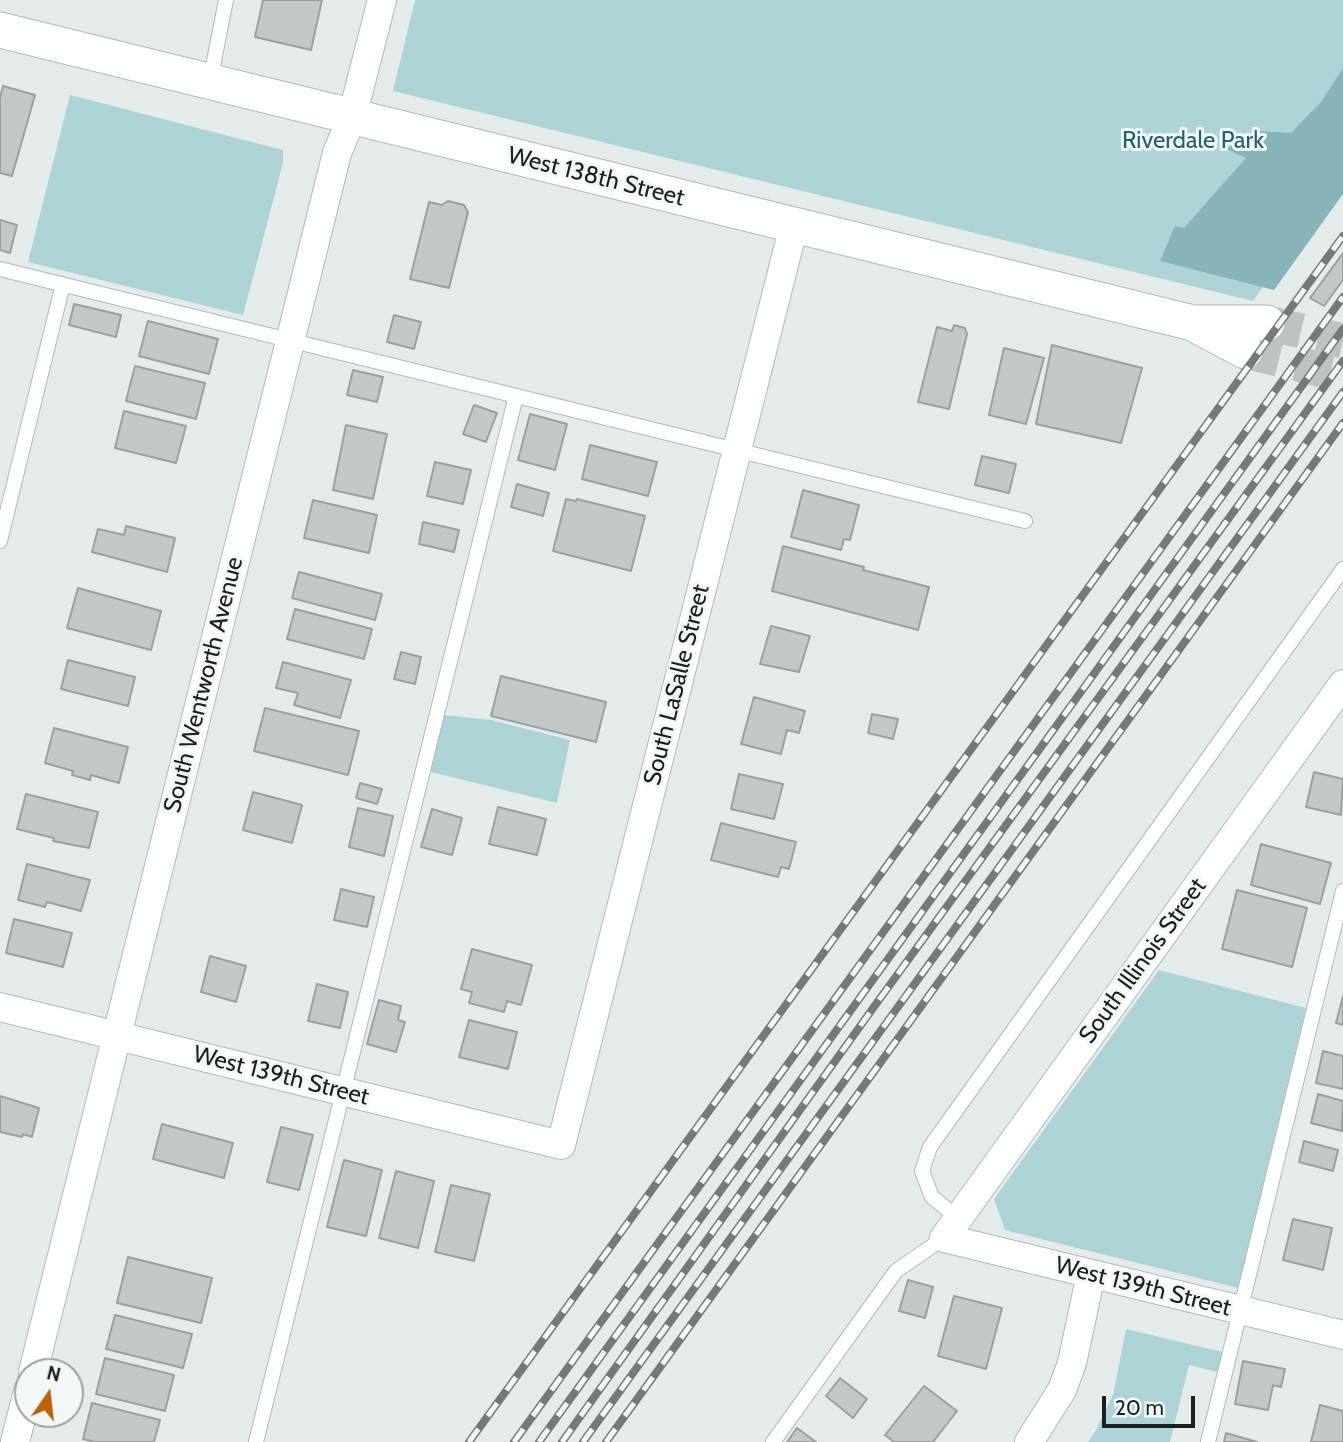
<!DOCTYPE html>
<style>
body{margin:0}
#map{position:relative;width:1343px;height:1442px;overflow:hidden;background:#e5ebeb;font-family:Cabin,sans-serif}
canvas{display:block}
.north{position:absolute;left:14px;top:1358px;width:70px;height:70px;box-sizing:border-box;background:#f2f8f9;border:2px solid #9da1a2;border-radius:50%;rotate:14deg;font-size:19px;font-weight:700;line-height:28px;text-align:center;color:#1d1f1f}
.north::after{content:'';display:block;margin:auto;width:24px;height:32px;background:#bd620b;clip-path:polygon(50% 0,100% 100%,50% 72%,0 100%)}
.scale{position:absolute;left:1102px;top:1396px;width:93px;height:32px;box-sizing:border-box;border:4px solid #1d1f1f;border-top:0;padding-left:9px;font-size:21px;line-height:24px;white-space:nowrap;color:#1d1f1f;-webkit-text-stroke:5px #f2f8f9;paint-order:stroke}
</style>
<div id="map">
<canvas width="1343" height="1442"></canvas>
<div class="north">N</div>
<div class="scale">20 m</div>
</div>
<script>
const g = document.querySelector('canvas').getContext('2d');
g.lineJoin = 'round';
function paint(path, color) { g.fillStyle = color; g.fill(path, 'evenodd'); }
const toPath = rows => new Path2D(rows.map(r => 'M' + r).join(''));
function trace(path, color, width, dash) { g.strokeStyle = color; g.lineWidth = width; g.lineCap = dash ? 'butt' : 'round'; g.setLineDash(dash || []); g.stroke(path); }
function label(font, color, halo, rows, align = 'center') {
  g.font = font + ' Cabin,sans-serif'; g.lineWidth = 6; g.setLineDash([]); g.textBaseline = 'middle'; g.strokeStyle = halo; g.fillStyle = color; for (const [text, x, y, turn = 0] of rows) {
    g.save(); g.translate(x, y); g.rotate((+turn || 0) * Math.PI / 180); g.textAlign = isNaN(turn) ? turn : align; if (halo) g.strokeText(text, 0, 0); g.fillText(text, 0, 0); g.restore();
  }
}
paint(toPath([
 [415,0,1343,0,1343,173,1253,301,393,91],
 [70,95,283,150,283,163,243,315,28,262],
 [444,715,491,720,570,740,557,803,431,772],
 [1159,970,1306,1008,1238,1288,1005,1230,994,1199],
 [1126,1329,1223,1352,1217,1372,1189,1365,1170,1442,1088,1442,1096,1430,1113,1395]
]), '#aed3d7');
paint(toPath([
 [1343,68,1343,194,1274,290,1160,261,1175,226,1184,228,1246,158,1226,149,1257,131,1291,133,1321,102]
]), '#86b4b9');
const building = toPath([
 [263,0,322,0,311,50,255,37,263,0],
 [3,86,35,95,12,176,0,173,0,98,3,86],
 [448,201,464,205,468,212,449,288,410,279,429,202,442,205,448,201],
 [0,220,17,225,10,253,0,250,0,220],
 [1343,253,1343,280,1324,306,1310,298,1343,253],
 [74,304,121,315,116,337,69,325,74,304],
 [394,315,421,322,414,349,387,342,394,315],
 [148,321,218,339,209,374,139,356,148,321],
 [954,325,965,328,967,334,949,409,918,402,937,327,952,331,954,325],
 [1052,345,1142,368,1121,443,1036,424,1052,345],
 [1004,348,1044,358,1026,424,989,415,1004,348],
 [135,366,205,383,196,419,126,401,135,366],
 [353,370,383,377,377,402,347,395,353,370],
 [474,405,497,413,486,442,463,434,474,405],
 [124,411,186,426,176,463,115,448,124,411],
 [530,414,567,424,555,470,518,460,530,414],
 [346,425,387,434,373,499,333,490,346,425],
 [590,445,657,462,648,496,582,479,590,445],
 [982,456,1016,464,1009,493,975,485,982,456],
 [435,462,471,470,463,504,427,496,435,462],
 [517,484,549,493,543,516,511,507,517,484],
 [803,490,859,505,850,540,844,539,841,550,791,537,803,490],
 [566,499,576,501,577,499,645,516,631,571,553,551,566,499],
 [313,500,377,515,369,553,304,538,313,500],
 [423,522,459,530,454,552,419,544,423,522],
 [126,526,175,538,167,572,92,552,98,529,124,535,126,526],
 [783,546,864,567,863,570,929,587,918,630,772,591,783,546],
 [299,572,382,594,375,620,292,598,299,572],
 [78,588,161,611,151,650,67,628,78,588],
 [295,609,372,629,364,659,287,639,295,609],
 [771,626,810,636,799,672,760,664,771,626],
 [401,652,421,657,415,684,394,679,401,652],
 [68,660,135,677,128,706,61,689,68,660],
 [283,662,351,680,340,718,294,705,298,693,276,688,283,662],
 [501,676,606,702,596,742,491,716,501,676],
 [754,697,805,711,799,733,787,730,781,754,741,744,754,697],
 [265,708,359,731,348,775,254,751,265,708],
 [872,714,898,719,893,739,868,733,872,714],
 [54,728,128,747,119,783,91,775,90,780,72,775,73,771,45,763,54,728],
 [1314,772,1343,779,1341,815,1306,807,1314,772],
 [739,774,783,784,774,819,731,809,739,774],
 [360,783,382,789,377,804,356,798,360,783],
 [253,792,302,805,292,843,243,830,253,792],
 [26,794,98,812,89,848,53,841,54,838,17,829,26,794],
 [498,807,546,819,537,855,489,844,498,807],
 [358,808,393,816,384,856,349,847,358,808],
 [432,809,462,818,452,855,421,847,432,809],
 [721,823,796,842,789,869,781,867,778,877,711,860,721,823],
 [1261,844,1331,863,1320,904,1251,885,1261,844],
 [27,864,90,880,81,911,47,902,45,907,18,900,27,864],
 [341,889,374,897,367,927,334,920,341,889],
 [1237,890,1307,908,1292,967,1222,949,1237,890],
 [14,919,72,933,63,967,6,953,14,919],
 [472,949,532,965,521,1005,507,1001,504,1012,469,1003,472,992,461,989,472,949],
 [210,956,246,966,236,1002,201,992,210,956],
 [317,984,348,992,340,1028,308,1021,317,984],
 [1343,996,1343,1025,1336,1023,1343,996],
 [379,1000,401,1006,398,1020,405,1022,396,1052,367,1044,379,1000],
 [469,1020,517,1032,508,1069,459,1057,469,1020],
 [1323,1051,1343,1056,1343,1089,1316,1083,1323,1051],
 [1318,1094,1343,1101,1342,1131,1311,1123,1318,1094],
 [0,1096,39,1108,32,1137,23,1134,22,1137,0,1132,0,1096],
 [162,1124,233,1143,224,1178,153,1159,162,1124],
 [281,1127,313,1135,299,1190,267,1182,281,1127],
 [1304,1141,1338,1150,1333,1171,1299,1162,1304,1141],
 [344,1160,382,1170,366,1236,327,1227,344,1160],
 [396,1171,434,1181,418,1248,379,1238,396,1171],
 [451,1185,490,1194,474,1261,435,1252,451,1185],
 [1293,1219,1332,1228,1323,1270,1283,1260,1293,1219],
 [128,1257,212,1278,201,1323,117,1303,128,1257],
 [908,1280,933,1287,925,1318,899,1311,908,1280],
 [954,1296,1002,1308,986,1369,938,1356,954,1296],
 [115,1315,192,1334,183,1368,106,1349,115,1315],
 [105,1358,174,1375,165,1411,96,1394,105,1358],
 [1243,1361,1285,1369,1281,1387,1273,1385,1268,1410,1235,1404,1243,1361],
 [840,1378,867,1399,853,1418,826,1396,840,1378],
 [924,1386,957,1411,933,1442,894,1442,885,1435,924,1386],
 [92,1403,160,1420,154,1442,95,1442,83,1439,92,1403],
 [1320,1405,1343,1411,1343,1442,1311,1442,1320,1405],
 [797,1428,816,1442,787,1442,797,1428],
 [1226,1433,1257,1442,1224,1442,1226,1433]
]);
paint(building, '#c2c8c9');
trace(building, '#9ba1a2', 2);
trace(toPath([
 [1267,323,1343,341],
 [1245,351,1343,375]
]), '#bdc2c2', 35, [35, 18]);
const service = toPath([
 [210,81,226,0],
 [0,269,1025,521],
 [0,541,63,284],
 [958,1218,932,1197,922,1171,930,1147,1343,569],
 [256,1442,516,396],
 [773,1442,896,1271,944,1238],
 [1208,1442,1343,891]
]);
const minor = toPath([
 [1343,684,944,1238,1343,1335],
 [0,1007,561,1145,794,225],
 [33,1372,337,153,352,117,382,0],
 [15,1442,28,1391],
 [1029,1442,1062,1390,1072,1363,1091,1274]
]);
const tertiary = toPath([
 [0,30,1193,323,1267,323],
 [1196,325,1245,351]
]);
trace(service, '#b2b8b8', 16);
trace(minor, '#b2b8b8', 30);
trace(tertiary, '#b2b8b8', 37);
trace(service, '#fff', 14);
trace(minor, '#fff', 28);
trace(tertiary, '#fff', 35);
const rail = toPath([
 [469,1442,1343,236],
 [514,1442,1343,297],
 [539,1442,1343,329],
 [562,1442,876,1004,1343,361],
 [583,1442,1343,392],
 [606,1442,1343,423]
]);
trace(rail, '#757979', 8);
trace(rail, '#f2f8f9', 5, [16]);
label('24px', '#236268', '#f2f8f9', [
 ["Riverdale Park",1193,141]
]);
label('24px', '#1d1f1f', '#f2f8f9', [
 ["West 138th Street",596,177,14],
 ["South Wentworth Avenue",204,685,-76],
 ["South LaSalle Street",677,685,-76],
 ["South Illinois Street",1143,961,-54],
 ["West 139th Street",281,1076,14],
 ["West 139th Street",1143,1287,14]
]);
</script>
